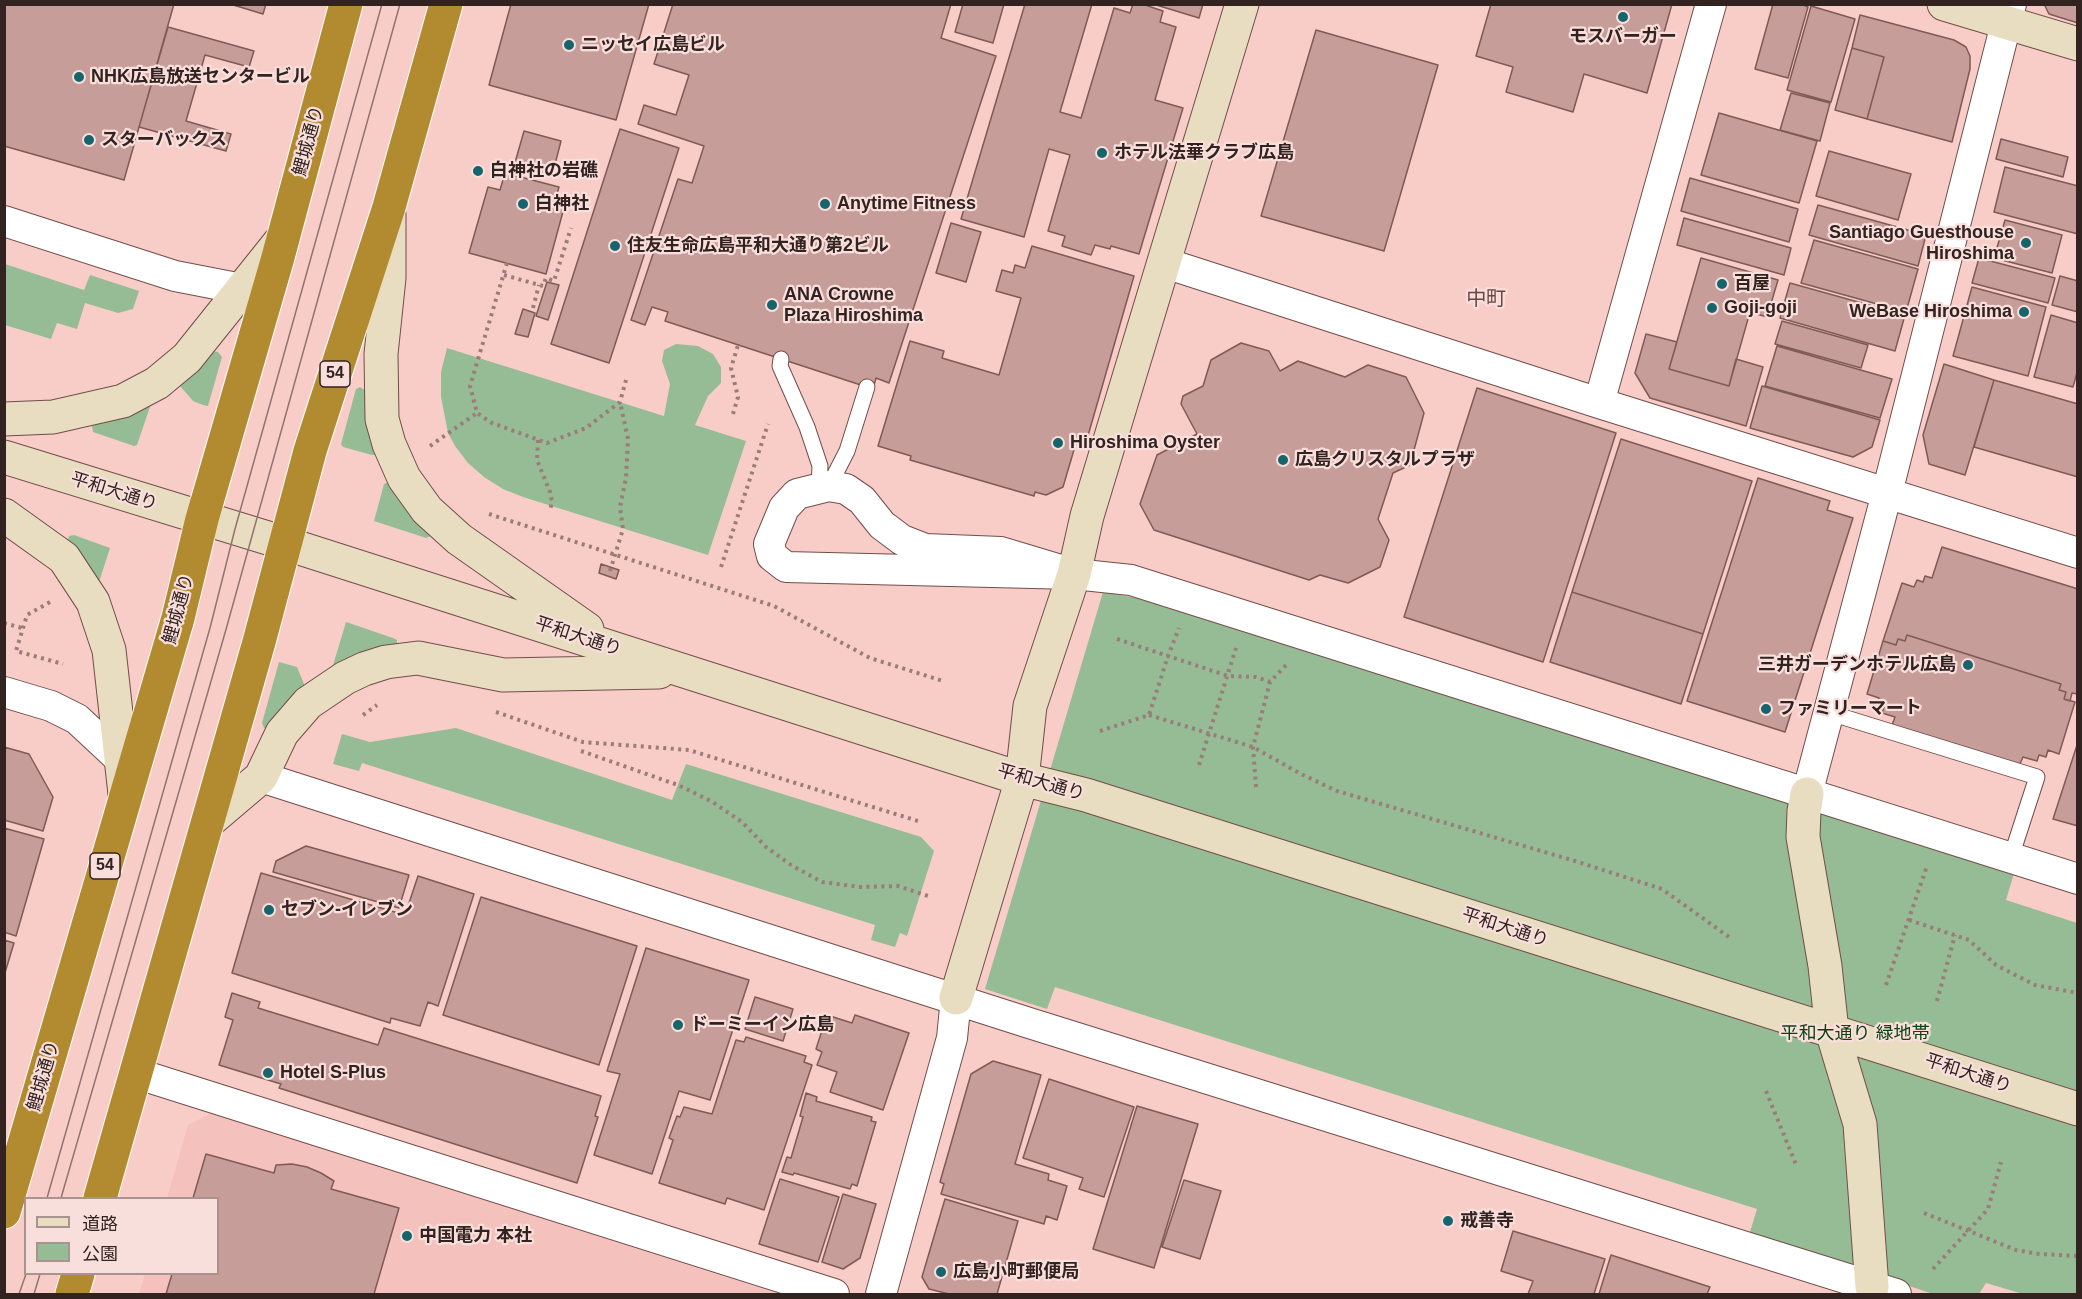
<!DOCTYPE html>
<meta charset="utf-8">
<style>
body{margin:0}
#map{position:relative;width:2082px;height:1299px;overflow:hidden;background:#f8cdc8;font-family:Arial,"Noto Sans JP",sans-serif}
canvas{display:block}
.frame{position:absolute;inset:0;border:6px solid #322220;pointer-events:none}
.legend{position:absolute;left:24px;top:1197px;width:195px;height:78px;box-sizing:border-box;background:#f9dfdc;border:2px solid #a99391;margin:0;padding:8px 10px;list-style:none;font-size:18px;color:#322220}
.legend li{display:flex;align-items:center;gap:12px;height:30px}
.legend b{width:30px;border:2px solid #a99391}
</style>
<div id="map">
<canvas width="2082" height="1299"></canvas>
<div class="frame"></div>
<ul class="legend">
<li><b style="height:8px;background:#e8dcc1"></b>道路</li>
<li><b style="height:16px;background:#95bc94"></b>公園</li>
</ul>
</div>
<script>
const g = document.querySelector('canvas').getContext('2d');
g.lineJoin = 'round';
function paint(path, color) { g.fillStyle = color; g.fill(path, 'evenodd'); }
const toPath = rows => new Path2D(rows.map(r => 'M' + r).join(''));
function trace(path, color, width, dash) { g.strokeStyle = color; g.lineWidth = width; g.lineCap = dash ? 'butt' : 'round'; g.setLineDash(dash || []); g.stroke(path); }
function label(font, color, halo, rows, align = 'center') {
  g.font = font + ' Arial,"Noto Sans JP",sans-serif'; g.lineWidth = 4.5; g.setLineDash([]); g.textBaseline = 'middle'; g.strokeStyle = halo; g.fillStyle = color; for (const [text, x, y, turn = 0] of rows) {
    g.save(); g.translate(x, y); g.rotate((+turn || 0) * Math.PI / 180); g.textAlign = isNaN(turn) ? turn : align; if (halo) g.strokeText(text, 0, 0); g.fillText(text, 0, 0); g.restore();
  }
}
paint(toPath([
 [212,1113,778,1294,139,1294,145,1274,218,1274,218,1198,167,1198,188,1125]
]), '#f5c1bc');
paint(toPath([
 [5,264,84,290,90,275,139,291,133,309,118,313,85,303,77,329,57,323,51,339,5,325],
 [676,344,698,346,713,354,721,367,721,383,708,396,695,425,746,441,708,555,523,497,503,489,484,477,468,463,455,446,448,433,441,397,441,372,447,348,664,416,670,384,662,361,664,350],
 [213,351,218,352,222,357,208,406,203,405,193,401,180,386],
 [360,387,366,391,376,455,372,455,343,447,341,444,356,389],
 [152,401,137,445,134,446,93,432,92,426,97,423],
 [391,481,432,533,431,536,426,538,374,521,384,484],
 [74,535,110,548,99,582,67,543,69,536],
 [1103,592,1148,600,2015,870,2006,900,2077,923,2077,1294,2023,1294,1986,1283,1979,1294,1933,1294,1750,1232,1757,1209,1055,987,1047,1009,985,989],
 [346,622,393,638,397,640,397,644,395,647,331,672],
 [279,662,297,667,306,689,267,728,264,728,262,723],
 [456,728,672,800,686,764,921,837,934,851,907,936,900,933,895,947,871,940,875,925,362,763,359,771,333,764,342,734,370,742]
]), '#95bc94');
const building = toPath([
 [4,4,174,4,124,180,4,146,4,4],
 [230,4,266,4,263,14,230,4],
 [511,4,649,4,616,120,489,85,511,4],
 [673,4,951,4,941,38,996,56,889,383,876,378,873,389,665,321,668,312,652,307,645,325,631,320,678,179,692,183,704,146,638,124,644,105,676,115,689,75,654,64,673,4],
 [963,4,1004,4,993,43,955,32,963,4],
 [1025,4,1092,4,1060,112,1081,118,1114,8,1130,13,1133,4,1142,4,1163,11,1160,22,1176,27,1155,100,1183,108,1139,254,1111,246,1110,249,1095,245,1091,255,1062,246,1065,236,1048,231,1070,155,1049,149,1024,237,961,219,1025,4],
 [1153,4,1203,4,1199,18,1153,4],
 [1491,4,1672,4,1647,93,1584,74,1573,112,1506,92,1513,67,1476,56,1491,4],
 [1773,4,1801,4,1808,7,1788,78,1755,69,1773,4],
 [2044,4,2078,4,2078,23,2049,14,2044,4],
 [1811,6,1855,19,1831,102,1787,90,1811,6],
 [1860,15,1954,40,1966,47,1970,56,1970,69,1952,142,1867,119,1884,57,1852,48,1860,15],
 [168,27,254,51,249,67,205,55,186,121,231,134,226,151,139,127,168,27],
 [1316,30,1438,65,1384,251,1261,216,1316,30],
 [1852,48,1884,57,1867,119,1835,110,1852,48],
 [1791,93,1830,103,1820,141,1780,130,1791,93],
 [1719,113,1817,141,1799,203,1701,175,1719,113],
 [620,129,679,148,609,363,551,344,620,129],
 [524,131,561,141,552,176,514,166,524,131],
 [2001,139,2068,157,2063,177,1996,159,2001,139],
 [1829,151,1911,174,1898,220,1816,196,1829,151],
 [2005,167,2078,186,2078,234,1994,212,2005,167],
 [505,173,559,187,554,205,564,208,546,274,469,253,488,187,500,190,505,173],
 [1690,178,1798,209,1789,242,1681,211,1690,178],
 [1818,205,1926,235,1918,266,1809,235,1818,205],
 [1684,218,1791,248,1784,275,1677,245,1684,218],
 [2005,220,2062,235,2052,273,1994,258,2005,220],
 [951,223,981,232,966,282,936,273,951,223],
 [1814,240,1918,269,1906,312,1801,283,1814,240],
 [1032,246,1134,276,1085,446,1076,443,1063,487,1046,495,1035,492,1034,496,910,460,911,456,878,446,910,341,944,351,942,358,999,375,1021,298,996,291,1002,270,1013,273,1015,265,1025,268,1032,246],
 [1701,258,1778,280,1767,317,1750,312,1729,386,1669,369,1701,258],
 [1979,258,2055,278,2048,303,1972,283,1979,258],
 [2060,276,2078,281,2078,312,2052,305,2060,276],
 [547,282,559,285,548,320,536,316,547,282],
 [1790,283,1905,315,1895,351,1780,318,1790,283],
 [1972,287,2046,307,2028,376,1953,356,1972,287],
 [523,309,535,313,528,337,515,334,523,309],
 [2051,315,2078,323,2078,369,2073,387,2034,377,2051,315],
 [1782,321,1868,345,1861,368,1775,344,1782,321],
 [1646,334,1677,342,1669,369,1729,386,1736,359,1763,367,1746,426,1650,398,1635,373,1646,334],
 [1241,343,1269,351,1280,371,1298,361,1345,377,1368,365,1406,377,1424,413,1410,465,1393,473,1378,519,1389,540,1380,567,1348,583,1320,575,1309,580,1154,530,1140,504,1157,455,1197,434,1181,404,1183,396,1203,386,1211,360,1241,343],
 [1777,346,1892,379,1880,418,1765,386,1777,346],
 [1944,364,1994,380,1965,475,1929,464,1923,435,1944,364],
 [1994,380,2078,404,2078,477,1974,447,1994,380],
 [1762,386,1880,420,1872,447,1853,457,1750,428,1762,386],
 [1477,388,1616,433,1543,662,1404,617,1477,388],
 [1621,439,1752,481,1703,634,1572,592,1621,439],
 [1758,478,1830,501,1827,510,1853,518,1785,732,1687,701,1758,478],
 [1942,547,2078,589,2078,694,2072,693,2070,701,2064,699,2066,692,2059,690,2061,684,1907,635,1905,641,1898,639,1896,645,1883,641,1902,583,1914,587,1917,580,1923,582,1925,576,1932,578,1942,547],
 [601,564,619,570,616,579,599,573,601,564],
 [1572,592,1703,634,1681,704,1550,662,1572,592],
 [1907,635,2061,684,2059,690,2066,692,2064,699,2075,702,2059,754,2048,750,2046,757,2039,755,2037,761,2023,757,2018,768,1891,728,1895,717,1882,713,1884,707,1876,704,1879,698,1867,694,1883,641,1896,645,1898,639,1905,641,1907,635],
 [2078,742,2078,826,2053,819,2078,742],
 [4,747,29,754,53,797,43,831,4,820,4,747],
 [4,828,44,839,16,936,4,932,4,828],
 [306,846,409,875,399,908,273,872,276,861,306,846],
 [261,873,405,915,418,876,474,894,438,1006,428,1002,420,1026,391,1018,390,1023,232,973,261,873],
 [481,897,637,946,599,1065,443,1015,481,897],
 [4,940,14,943,4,976,4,940],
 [646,948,749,980,710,1100,679,1091,652,1174,594,1155,620,1074,607,1071,646,948],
 [232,993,260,1002,258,1008,378,1045,384,1028,601,1096,595,1116,598,1117,577,1183,279,1088,281,1084,219,1065,233,1020,225,1017,232,993],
 [755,997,793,1009,783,1041,745,1029,755,997],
 [827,1015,852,1023,855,1015,909,1033,883,1110,830,1092,837,1072,817,1065,822,1052,816,1049,827,1015],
 [746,1037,806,1056,804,1062,812,1065,764,1210,727,1198,725,1204,659,1183,673,1140,669,1138,677,1116,680,1117,684,1107,712,1114,736,1040,744,1042,746,1037],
 [993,1061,1041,1075,1015,1164,1049,1174,1048,1180,1067,1186,1057,1220,1046,1216,1044,1224,941,1194,944,1184,940,1182,971,1074,993,1061],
 [1049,1079,1134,1107,1104,1197,1079,1189,1083,1178,1023,1158,1049,1079],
 [806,1093,817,1097,816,1101,872,1117,871,1121,876,1122,857,1186,852,1184,850,1189,794,1173,793,1175,782,1172,787,1157,791,1158,803,1117,800,1116,806,1093],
 [1137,1106,1198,1124,1154,1268,1093,1249,1137,1106],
 [206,1154,274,1173,276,1165,292,1164,307,1167,321,1173,334,1181,331,1189,399,1208,374,1294,166,1294,172,1274,218,1274,218,1198,193,1198,206,1154],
 [780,1179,839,1197,818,1262,759,1244,780,1179],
 [1184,1180,1221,1191,1200,1259,1162,1247,1184,1180],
 [843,1194,876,1204,860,1258,843,1269,822,1262,843,1194],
 [945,1199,1018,1221,997,1294,949,1294,929,1289,922,1277,945,1199],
 [1513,1231,1605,1259,1594,1294,1528,1294,1533,1281,1501,1271,1513,1231],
 [1611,1255,1710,1287,1707,1294,1599,1294,1611,1255]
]);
paint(building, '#c69d99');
trace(building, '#7f5a57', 1.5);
const lane = toPath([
 [781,359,780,366,807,427,820,466,819,487],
 [829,486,847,451,867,387],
 [1830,713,2037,777,2011,857]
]);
const street = toPath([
 [4,221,175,276,242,289],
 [1165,263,1599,403,2078,553],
 [1599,403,1711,4],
 [1074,574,1001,552,925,549,902,540,882,525,862,500,846,489,829,486,797,494,784,508,769,544,772,556,786,567,1074,574,1131,580,2078,879],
 [4,692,51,706,77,719,121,760],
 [261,777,1026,1022,1896,1294],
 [1807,794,1887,493,2011,4],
 [135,1073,834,1294],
 [881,1294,952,1038,956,998]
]);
const secondary = toPath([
 [1944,4,2078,44],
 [389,215,389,278,381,354,382,419,389,444,404,478,427,510,459,539,587,629],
 [4,419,53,417,123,401,157,383,187,358,283,238],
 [4,457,284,543,1022,779,1086,795,2078,1109],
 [4,515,64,558,93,602,109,650,125,794],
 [1807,794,1804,811,1803,837,1825,966,1832,1031,1860,1124,1872,1287],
 [208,822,261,777,282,733,308,703,345,678,364,669,386,662,418,658,503,675,659,672],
 [956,998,1022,779,1030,706,1074,574,1087,516,1242,4]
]);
const highway = toPath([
 [100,1198,259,642,310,451,389,207,446,4],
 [4,1212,178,618,202,519,277,261,346,4],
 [72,1294,78,1274]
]);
trace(lane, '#724d4a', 17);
trace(street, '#724d4a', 32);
trace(secondary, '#724d4a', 35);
trace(highway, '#fff', 35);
trace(toPath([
 [507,263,470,386,477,413,492,423,547,443,586,428,620,402,626,380],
 [504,275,543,286,546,278,554,281,571,228],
 [533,308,539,285],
 [733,414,738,397,731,368,738,345],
 [538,440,537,460,550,492,552,501,550,511],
 [430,446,477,413],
 [489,514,774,606,870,658,943,681],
 [721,567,768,424],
 [610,571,623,529,620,507,626,478,628,439,620,402],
 [50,602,27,615,16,651,63,664],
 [4,623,22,628],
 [1117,639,1228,676,1256,677,1270,682],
 [496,712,583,742,689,750,918,821],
 [363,715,377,705],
 [1149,715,1253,747,1301,774,1337,791,1575,861,1662,889,1729,937],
 [1100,731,1149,715,1168,656,1179,628],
 [581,751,678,785,711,801,742,822,766,847,791,865,822,882,860,887,898,886,928,896],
 [1199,765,1236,648],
 [1256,787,1253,747,1270,682,1287,664],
 [1909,920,1969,940,1996,965,2035,985,2078,993],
 [1886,985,1927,866],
 [1937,1001,1955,935],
 [1766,1091,1797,1167],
 [1924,1213,2016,1250,2040,1254,2078,1256],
 [1933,1269,1988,1209,2001,1162]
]), '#9a7c78', 4, [3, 4.5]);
trace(lane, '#fff', 15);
trace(street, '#fff', 30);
trace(secondary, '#e8dcc1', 33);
trace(highway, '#b28a2f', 33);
trace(toPath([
 [47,1198,210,628,235,529,382,4],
 [61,1198,225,633,400,4],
 [19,1294,26,1274],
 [34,1294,40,1274]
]), '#917471', 1.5);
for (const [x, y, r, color] of [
 [1623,17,6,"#16646c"],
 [569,45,6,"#16646c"],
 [79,77,6,"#16646c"],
 [89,140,6,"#16646c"],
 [1102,153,6,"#16646c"],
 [478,171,6,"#16646c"],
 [523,204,6,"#16646c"],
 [825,204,6,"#16646c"],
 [2026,243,6,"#16646c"],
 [615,246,6,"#16646c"],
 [1722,284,6,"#16646c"],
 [772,305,6,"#16646c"],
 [1712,308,6,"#16646c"],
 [2024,312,6,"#16646c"],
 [1058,443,6,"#16646c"],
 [1283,460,6,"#16646c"],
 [1968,665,6,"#16646c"],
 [1766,709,6,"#16646c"],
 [269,910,6,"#16646c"],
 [678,1025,6,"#16646c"],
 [268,1073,6,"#16646c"],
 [1448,1221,6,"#16646c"],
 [407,1236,6,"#16646c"],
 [941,1272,6,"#16646c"]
]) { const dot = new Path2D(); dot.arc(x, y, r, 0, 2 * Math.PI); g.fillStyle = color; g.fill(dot); trace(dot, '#f9dfdc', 2); }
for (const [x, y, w] of [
 [335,374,30],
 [105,866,30]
]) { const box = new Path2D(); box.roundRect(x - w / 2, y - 13, w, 26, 4.5); g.fillStyle = '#f9dfdc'; g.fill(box); trace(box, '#322220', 1.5); }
label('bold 16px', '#322220', null, [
 ["54",335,374],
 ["54",105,866]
]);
label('bold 18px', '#322220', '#f9dfdc', [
 ["モスバーガー",1623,37,"center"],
 ["ニッセイ広島ビル",581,45],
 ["NHK広島放送センタービル",91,77],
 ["スターバックス",101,140],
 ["ホテル法華クラブ広島",1114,153],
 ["白神社の岩礁",490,171],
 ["白神社",535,204],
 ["Anytime Fitness",837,204],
 ["Santiago Guesthouse",2014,233,"right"],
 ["Hiroshima",2014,254,"right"],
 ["住友生命広島平和大通り第2ビル",627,246],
 ["百屋",1734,284],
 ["ANA Crowne",784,295],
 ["Plaza Hiroshima",784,316],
 ["Goji-goji",1724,308],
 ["WeBase Hiroshima",2012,312,"right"],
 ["Hiroshima Oyster",1070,443],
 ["広島クリスタルプラザ",1295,460],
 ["三井ガーデンホテル広島",1956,665,"right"],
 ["ファミリーマート",1778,709],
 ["セブン-イレブン",281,910],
 ["ドーミーイン広島",690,1025],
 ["Hotel S-Plus",280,1073],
 ["戒善寺",1460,1221],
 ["中国電力 本社",419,1236],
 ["広島小町郵便局",953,1272]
], 'left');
label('18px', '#322220', '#f9dfdc', [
 ["鯉城通り",309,141,-75],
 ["平和大通り",114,492,17],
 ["鯉城通り",179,609,-75],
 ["平和大通り",578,637,18],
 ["平和大通り",1041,783,16],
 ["平和大通り",1505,928,18],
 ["平和大通り",1968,1074,18],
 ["鯉城通り",44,1076,-74]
]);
label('18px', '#0d4113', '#f9dfdc', [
 ["平和大通り 緑地帯",1855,1034]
]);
label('20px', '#6b4744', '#f9dfdc', [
 ["中町",1486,299]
]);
</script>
